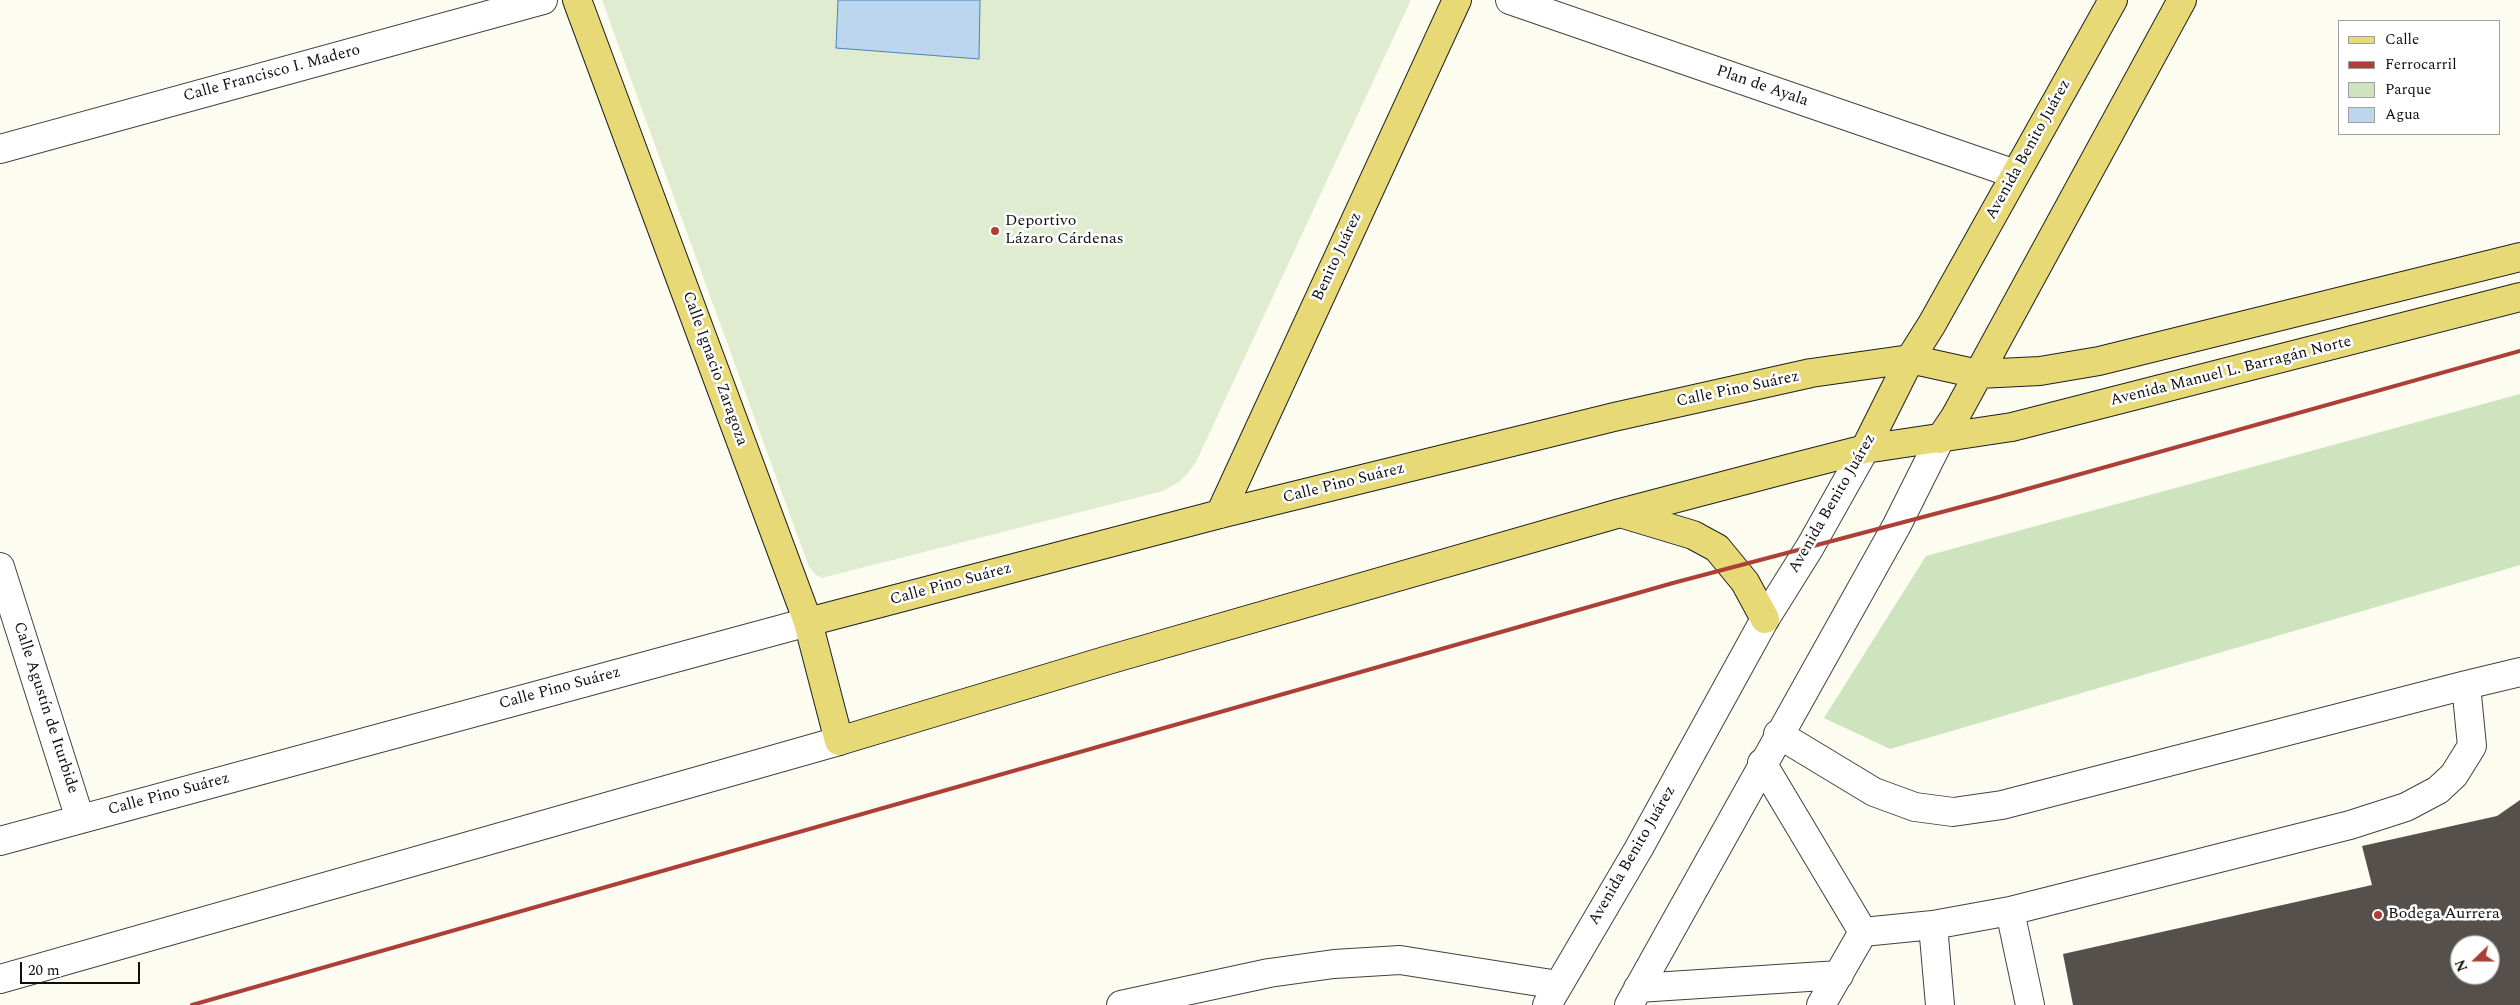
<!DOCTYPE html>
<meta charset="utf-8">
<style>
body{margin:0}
#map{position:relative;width:2520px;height:1005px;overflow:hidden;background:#fdfcf1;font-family:Spectral,serif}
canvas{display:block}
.legend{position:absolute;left:2338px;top:20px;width:162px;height:115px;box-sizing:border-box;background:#fff;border:1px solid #9f9f9f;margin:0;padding:6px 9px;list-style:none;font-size:15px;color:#0e0e0e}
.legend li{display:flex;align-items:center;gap:10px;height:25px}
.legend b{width:25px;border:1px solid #9f9f9f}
.north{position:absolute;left:2450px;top:935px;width:50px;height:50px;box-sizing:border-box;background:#fff;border:1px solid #9f9f9f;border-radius:50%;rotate:248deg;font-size:14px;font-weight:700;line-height:20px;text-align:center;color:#0e0e0e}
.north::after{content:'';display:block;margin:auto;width:18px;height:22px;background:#ad3f37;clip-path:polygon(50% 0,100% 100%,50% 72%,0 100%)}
.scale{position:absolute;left:20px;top:962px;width:120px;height:22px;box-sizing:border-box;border:2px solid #0e0e0e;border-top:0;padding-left:6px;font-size:15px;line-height:18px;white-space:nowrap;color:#0e0e0e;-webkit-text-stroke:4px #fff;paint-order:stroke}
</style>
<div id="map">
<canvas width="2520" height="1005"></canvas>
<ul class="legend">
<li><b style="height:6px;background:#e7d976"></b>Calle</li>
<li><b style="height:6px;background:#ad3f37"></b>Ferrocarril</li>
<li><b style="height:14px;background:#cde4be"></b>Parque</li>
<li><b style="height:14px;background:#bbd6ee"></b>Agua</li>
</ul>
<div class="north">N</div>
<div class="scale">20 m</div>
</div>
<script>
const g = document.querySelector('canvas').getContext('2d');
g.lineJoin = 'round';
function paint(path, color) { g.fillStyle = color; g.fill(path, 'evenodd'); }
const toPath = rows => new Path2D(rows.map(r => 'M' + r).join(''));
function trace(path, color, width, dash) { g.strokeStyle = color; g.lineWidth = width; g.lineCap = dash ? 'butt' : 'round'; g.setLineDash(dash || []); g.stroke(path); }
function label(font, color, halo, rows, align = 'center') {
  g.font = font + ' Spectral,serif'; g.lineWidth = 5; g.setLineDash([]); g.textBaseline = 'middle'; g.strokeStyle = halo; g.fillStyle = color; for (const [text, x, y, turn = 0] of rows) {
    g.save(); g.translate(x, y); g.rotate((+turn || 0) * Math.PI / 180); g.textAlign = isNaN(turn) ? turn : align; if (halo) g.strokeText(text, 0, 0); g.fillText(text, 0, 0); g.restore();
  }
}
paint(toPath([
 [2520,394,2520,565,1890,749,1824,718,1926,556]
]), '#cde4be');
paint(toPath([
 [602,0,1411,0,1196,462,1187,474,1179,482,1163,491,822,578,816,575,809,567]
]), '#dfeccf');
const water = toPath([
 [838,0,980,0,979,59,836,48,838,0]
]);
paint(water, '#bbd6ee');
trace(water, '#4b83bc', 1);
paint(toPath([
 [2520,800,2520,1005,2073,1005,2063,954,2372,885,2362,846,2497,816],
 [2460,945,2490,945,2490,975,2460,975]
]), '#55504c');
const minor = toPath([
 [1510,0,2015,174],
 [0,149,543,0],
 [0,567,80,819],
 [2466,685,2520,672],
 [1778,734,1874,792,1915,807,1953,812,2002,805,2466,685,2472,746,2454,775,2438,790,2406,807,2350,825,2010,911,2030,1005],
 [1762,763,1863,932,1821,1005],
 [0,841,808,622],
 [1933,925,1940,1005],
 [1863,932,1933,925,2010,911],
 [0,979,839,741],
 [1638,988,1839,975],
 [1121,1005,1269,973,1334,964,1400,960,1558,985],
 [1547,1005,1639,848,1765,619,1810,547,1865,449],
 [1629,1005,1897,525,1940,439]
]);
const major = toPath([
 [577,0,808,622,839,741,1108,660,1620,513,1791,468,1865,449,2012,427,2520,297],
 [1940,439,1955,417,2182,0],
 [1865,449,1910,359,1932,324,2113,0],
 [1620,513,1693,535,1717,548,1745,582,1765,619],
 [1220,514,1457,0],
 [808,622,1220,514,1614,417,1811,373,1910,359,1978,374,2040,371,2099,361,2520,257]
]);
trace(minor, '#414141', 30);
trace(major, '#1f1f1f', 30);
trace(minor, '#fff', 28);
trace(major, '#e7d976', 28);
trace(toPath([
 [192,1005,1673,583,1995,498,2520,351]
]), '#ad3f37', 4);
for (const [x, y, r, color] of [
 [995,231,5,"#ad3f37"],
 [2378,915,5,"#ad3f37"]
]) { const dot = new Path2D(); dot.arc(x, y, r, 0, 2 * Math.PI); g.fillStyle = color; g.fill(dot); trace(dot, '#fff', 2); }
label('16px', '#0e0e0e', '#fff', [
 ["Calle Francisco I. Madero",272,74,-15],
 ["Plan de Ayala",1762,87,19],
 ["Avenida Benito Juárez",2029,150,-61],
 ["Benito Juárez",1338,257,-65],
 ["Calle Ignacio Zaragoza",714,369,70],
 ["Avenida Manuel L. Barragán Norte",2231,372,-14],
 ["Calle Pino Suárez",1738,390,-12],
 ["Calle Pino Suárez",1344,484,-14],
 ["Avenida Benito Juárez",1833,504,-60],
 ["Calle Pino Suárez",951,585,-15],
 ["Calle Pino Suárez",560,689,-15],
 ["Calle Agustín de Iturbide",45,708,72],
 ["Calle Pino Suárez",169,795,-15],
 ["Avenida Benito Juárez",1633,856,-60]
]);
label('16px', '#0e0e0e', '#fff', [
 ["Deportivo",1005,222],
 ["Lázaro Cárdenas",1005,240],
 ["Bodega Aurrera",2388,915]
], 'left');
</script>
